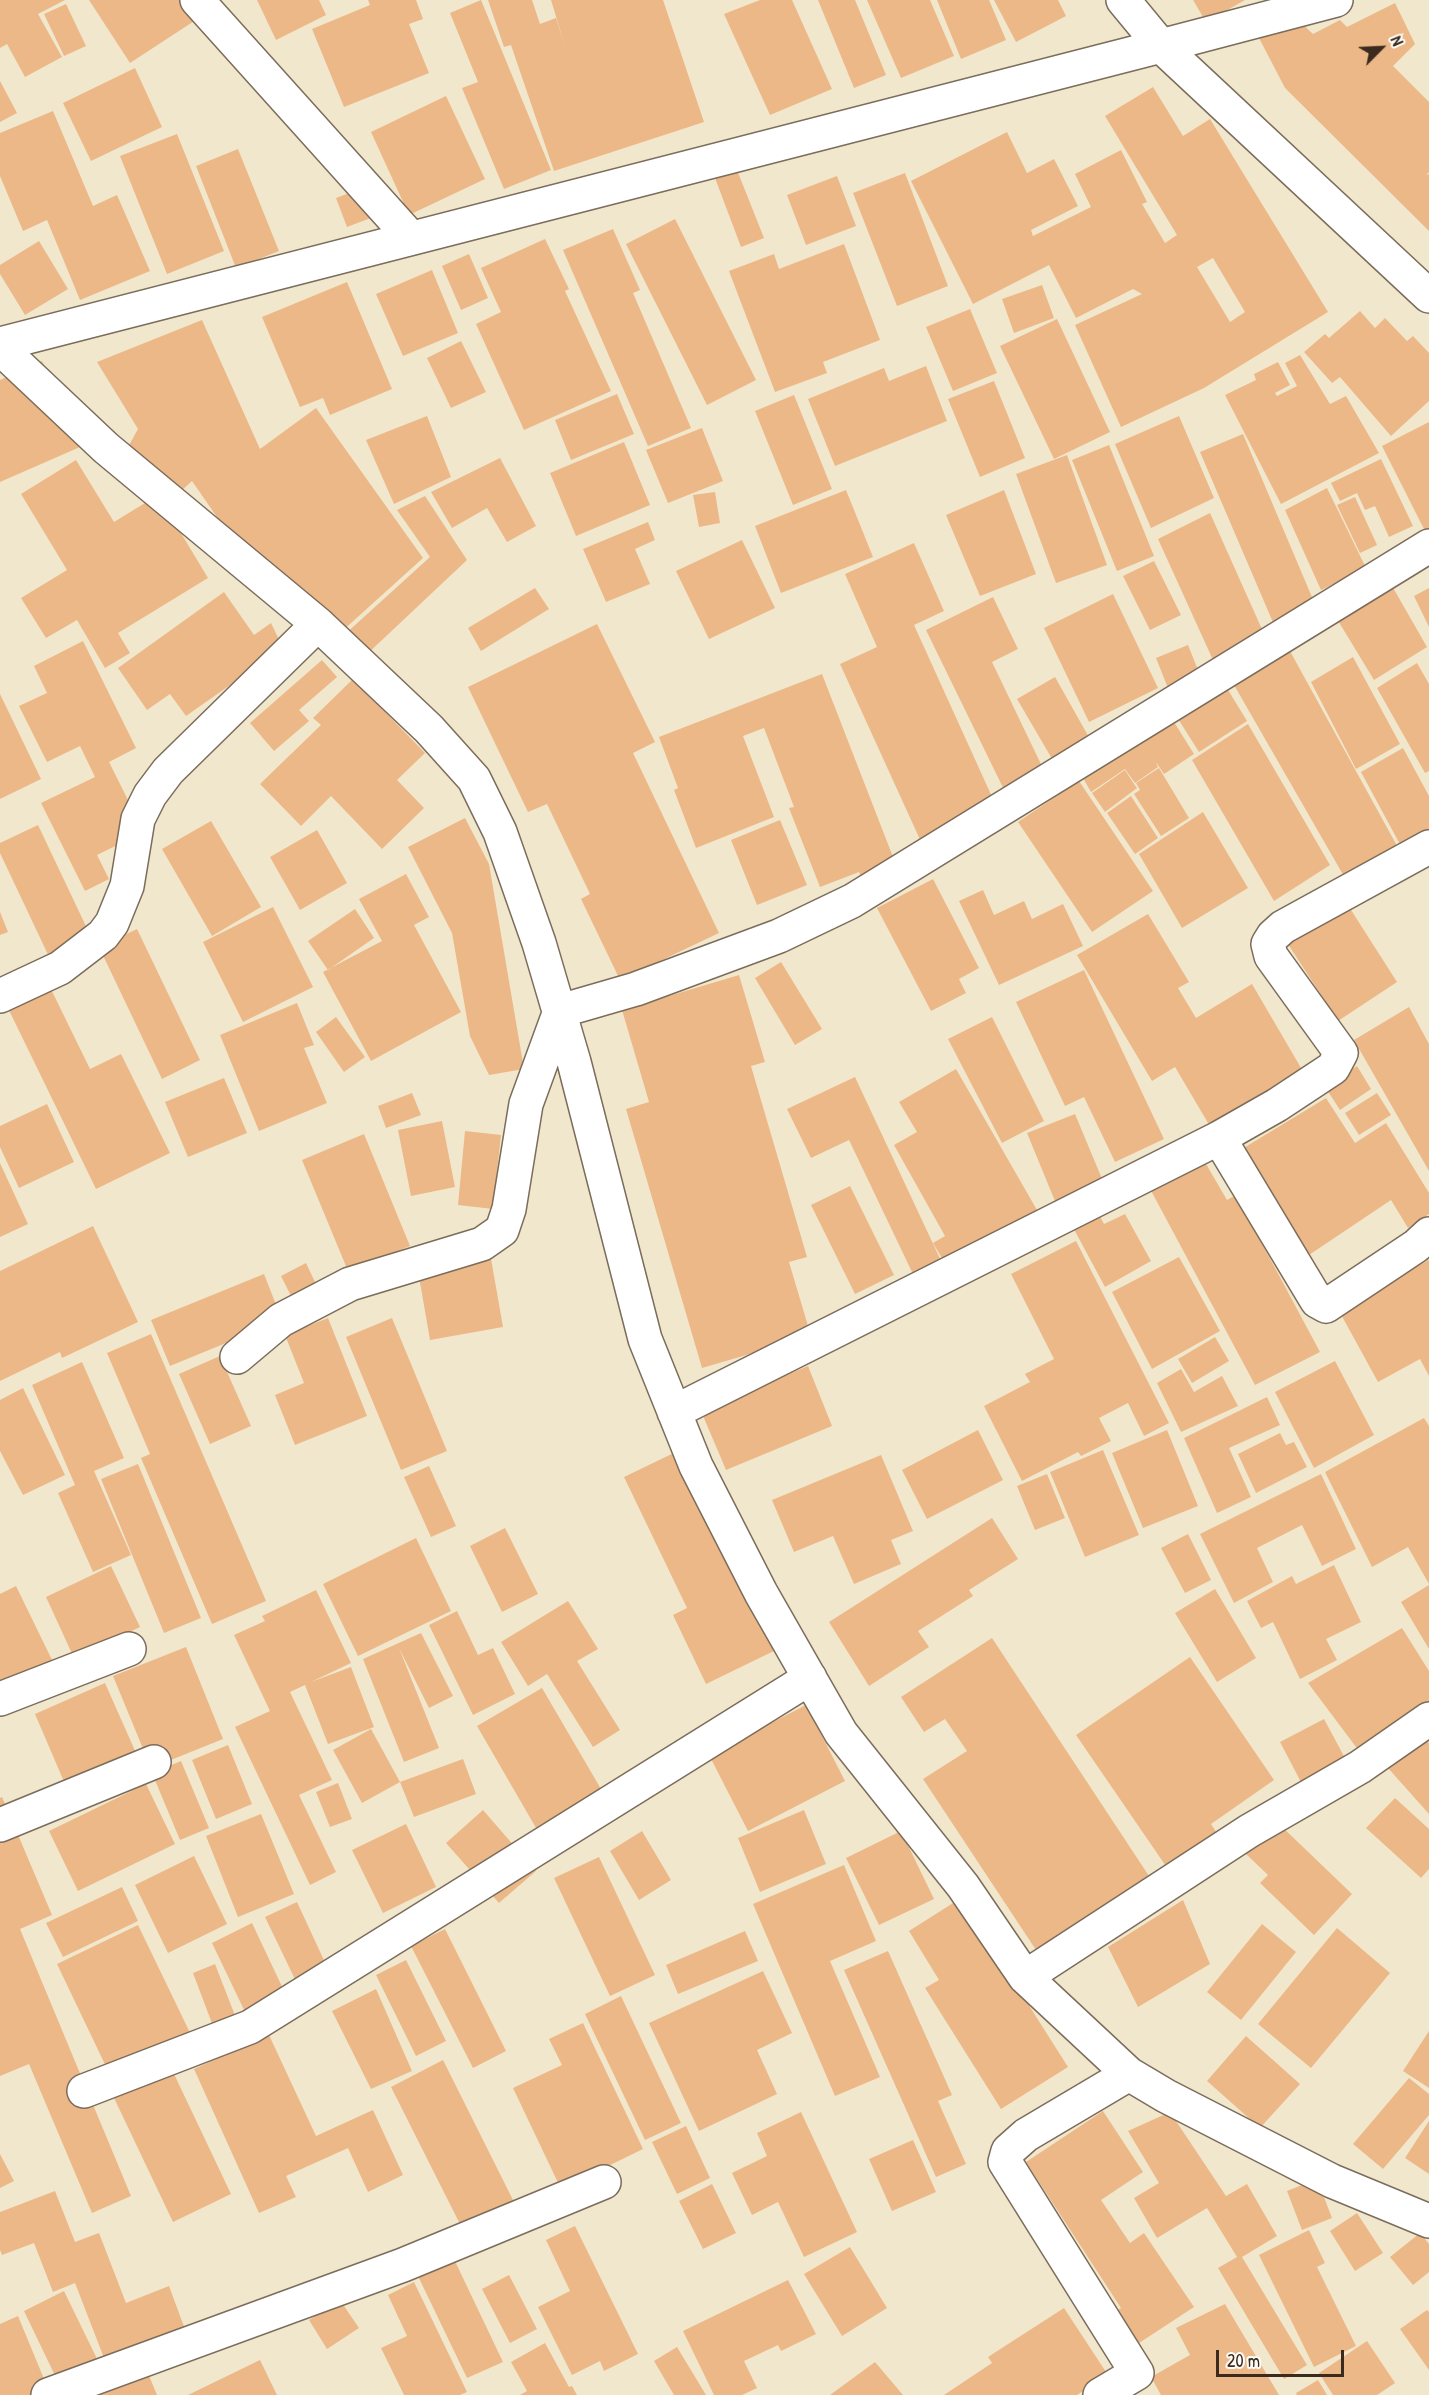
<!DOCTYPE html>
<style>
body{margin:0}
#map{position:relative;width:1429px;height:2395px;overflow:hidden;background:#f1e7cd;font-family:"Patrick Hand",sans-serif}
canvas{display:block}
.north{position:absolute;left:1351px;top:18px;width:60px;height:60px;-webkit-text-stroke:4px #fdfcf7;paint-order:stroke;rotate:66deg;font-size:16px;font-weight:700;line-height:24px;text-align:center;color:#3b2a1e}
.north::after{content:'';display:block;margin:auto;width:21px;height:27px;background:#3b2a1e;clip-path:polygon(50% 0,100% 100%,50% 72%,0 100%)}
.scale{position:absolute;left:1216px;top:2350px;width:128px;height:27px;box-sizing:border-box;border:3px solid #3b2a1e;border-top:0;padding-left:8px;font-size:18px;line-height:21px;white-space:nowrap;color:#3b2a1e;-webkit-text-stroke:4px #fdfcf7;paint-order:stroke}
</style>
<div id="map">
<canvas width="1429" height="2395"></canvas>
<div class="north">N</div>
<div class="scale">20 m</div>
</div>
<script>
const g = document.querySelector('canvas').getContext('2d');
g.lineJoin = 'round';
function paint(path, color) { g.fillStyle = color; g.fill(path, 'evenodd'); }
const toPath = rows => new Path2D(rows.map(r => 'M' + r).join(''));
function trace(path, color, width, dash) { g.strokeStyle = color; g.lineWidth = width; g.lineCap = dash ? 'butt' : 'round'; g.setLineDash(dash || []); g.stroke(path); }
paint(toPath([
 [0,0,65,0,38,14,62,57,25,77,7,44,0,48],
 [89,0,200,0,208,12,130,63],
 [257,0,319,0,326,15,276,40],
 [368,0,416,0,423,19,409,24,429,73,344,107,312,29,370,5],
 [481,0,551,170,504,189,462,88,478,82,450,13],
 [488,0,532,0,540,24,556,18,565,46,551,0,663,0,704,122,554,171,511,45,504,47],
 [760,0,792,0,832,89,770,115,724,14],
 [818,0,855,0,886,75,854,88],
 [867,0,930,0,954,56,901,78],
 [937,0,989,0,1006,40,961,59],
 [994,0,1058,0,1066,16,1016,42],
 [1193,0,1245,0,1206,22],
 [1395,3,1415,44,1393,66,1429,102,1429,172,1426,175,1429,174,1429,231,1285,88,1259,38,1297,19,1313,34,1340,20,1347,27],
 [66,4,86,46,64,56,44,14],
 [135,68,162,127,91,161,63,103],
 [0,81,17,113,0,122],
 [1153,87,1183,136,1210,119,1328,312,1204,388,1121,427,1075,325,1142,294,1133,289,1076,318,1049,265,973,304,911,181,1007,132,1027,173,1054,159,1078,206,1031,230,1033,236,1091,207,1075,174,1121,150,1147,202,1142,204,1165,243,1177,235,1105,116],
 [1213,258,1245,312,1230,322,1197,267],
 [446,96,485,179,409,215,371,132],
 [53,111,93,206,117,195,150,271,80,300,47,220,23,231,0,176,0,133],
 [177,134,224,251,167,274,120,156],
 [238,149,279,251,236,268,196,166],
 [737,170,764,238,741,247,715,178],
 [905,173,948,286,897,306,853,193],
 [837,176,856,226,806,245,787,195],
 [365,187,376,216,347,227,336,198],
 [675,219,756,380,707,405,626,244],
 [613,229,640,290,633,293,691,428,648,446,563,250],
 [545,239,569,289,565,291,611,391,524,430,476,324,501,312,481,268],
 [39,241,68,289,25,315,0,274,0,265],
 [844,244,880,340,823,362,827,373,775,392,729,271,774,254,779,269],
 [469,254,488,298,461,310,442,266],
 [432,270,458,333,403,356,376,294],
 [347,282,392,389,330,415,323,398,300,407,262,317],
 [1042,285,1054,318,1014,333,1002,299],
 [970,309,997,373,953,391,926,327],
 [1360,311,1375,328,1385,318,1407,341,1413,336,1429,353,1429,401,1391,436,1340,377,1332,383,1304,352,1325,334,1329,338],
 [1057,319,1110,432,1054,459,1000,346],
 [202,320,260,449,316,408,423,558,340,633,258,551,250,559,235,543,192,481,180,492,127,449,138,429,97,362],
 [461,341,486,392,451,408,427,358],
 [1300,355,1330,404,1346,396,1379,453,1281,504,1225,395,1256,380,1254,374,1278,362,1290,385,1275,393,1277,396,1297,386,1285,363],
 [42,361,80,447,0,482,0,380],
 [926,366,947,421,835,466,808,399,884,368,889,381],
 [994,381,1025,458,980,477,948,399],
 [617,394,634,434,571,460,555,420],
 [794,395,832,489,793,505,755,411],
 [427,416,451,477,394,504,366,440],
 [1179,416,1214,498,1151,528,1115,444],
 [1429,422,1429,532,1426,533,1382,446],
 [702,428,723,481,668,503,646,450],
 [1243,434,1317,609,1275,627,1200,452],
 [624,442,650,505,576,536,550,473],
 [1109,445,1154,556,1117,571,1072,460],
 [1067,455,1107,565,1056,583,1016,474],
 [500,458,536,526,507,542,487,508,452,528,431,492],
 [1381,459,1413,526,1389,537,1375,506,1365,510,1357,493,1340,501,1331,483],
 [76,460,114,522,158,495,208,578,118,633,130,653,105,668,77,620,46,638,21,598,67,570,21,494],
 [1327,488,1366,568,1321,590,1285,510],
 [846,490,873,557,781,593,755,526],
 [1004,490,1036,574,980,596,946,515],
 [715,492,720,523,699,527,693,495],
 [425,496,467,560,364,657,343,636,430,557,397,510],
 [1355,497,1377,545,1360,553,1337,505],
 [1210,513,1265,636,1213,660,1158,539],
 [648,522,655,540,635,549,650,584,606,602,583,549],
 [742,540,775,608,709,639,676,571],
 [914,543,944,611,914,625,998,810,922,844,840,664,877,647,845,574],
 [1154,561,1181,615,1150,630,1123,576],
 [1392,586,1427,647,1374,680,1337,619],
 [535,588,549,609,481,651,468,628],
 [1429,588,1429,627,1414,596],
 [224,592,254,635,271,623,283,648,186,716,170,694,147,710,118,668],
 [1113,594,1158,688,1089,722,1044,628],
 [993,597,1018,649,992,662,1050,783,1010,802,926,630],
 [597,624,655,742,633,753,719,933,620,980,581,899,590,894,547,804,528,812,468,687],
 [83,641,136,748,109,762,144,832,97,855,109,879,85,891,41,803,95,777,80,746,47,762,19,706,47,693,34,666],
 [1285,642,1401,853,1349,885,1230,678],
 [1188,645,1202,680,1170,693,1156,658],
 [1353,657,1400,744,1356,769,1311,682],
 [322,660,337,677,299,710,309,721,274,751,250,723],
 [1417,663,1429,684,1429,771,1425,773,1377,688],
 [822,674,900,875,865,889,859,872,820,887,789,808,794,807,764,728,743,736,774,817,696,848,674,790,678,788,659,737],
 [1055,677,1095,748,1058,769,1017,699],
 [353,679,425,753,397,780,424,808,382,849,331,796,301,826,260,784,321,725,313,718],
 [1222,680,1247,721,1199,752,1173,711],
 [0,694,41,779,0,799],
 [1169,714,1194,754,1164,774,1156,762,1158,767,1135,783,1125,769,1091,792,1083,778],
 [1248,724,1330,865,1274,901,1192,760],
 [1403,748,1429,796,1429,837,1403,850,1361,772],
 [1159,768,1189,818,1161,836,1134,794,1140,790,1136,783],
 [1125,770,1134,784,1132,785,1134,784,1137,788,1105,812,1092,793],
 [1079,781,1153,891,1092,932,1018,822],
 [1131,796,1158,838,1135,854,1107,813],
 [1203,812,1248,888,1182,928,1139,854],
 [465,818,489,864,524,1069,489,1075,470,1036,452,933,408,847],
 [780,820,807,885,757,905,731,840],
 [211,821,261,907,212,936,162,849],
 [38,825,93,941,51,961,0,853,0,843],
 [317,830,347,883,300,910,270,857],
 [406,874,429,917,414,925,461,1012,371,1061,323,972,382,941,359,899],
 [933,879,979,968,959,979,966,993,931,1011,877,908],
 [983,890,994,915,1024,901,1032,919,1063,904,1083,946,999,985,959,901],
 [1344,899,1397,982,1338,1021,1284,938],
 [273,907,313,987,243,1022,203,942],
 [355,909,374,938,328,970,308,941],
 [0,912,8,932,0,935],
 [1148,914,1189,982,1178,988,1196,1018,1252,984,1304,1073,1211,1128,1175,1067,1152,1081,1077,955],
 [137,929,200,1060,162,1079,99,947],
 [781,962,822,1029,795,1045,755,978],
 [1084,970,1164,1139,1115,1162,1084,1097,1065,1106,1016,1002],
 [739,975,765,1062,751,1066,807,1257,789,1262,811,1336,702,1368,626,1109,649,1102,622,1010],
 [46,979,90,1069,121,1054,170,1153,96,1189,4,1000],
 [297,1003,314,1045,304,1048,327,1103,259,1131,220,1035],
 [1409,1007,1429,1044,1429,1171,1354,1040],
 [336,1017,365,1057,344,1072,316,1032],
 [992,1017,1044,1121,1002,1143,948,1039],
 [1357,1066,1371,1089,1340,1110,1325,1087],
 [956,1069,1045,1224,946,1265,933,1243,945,1236,894,1145,917,1132,899,1102],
 [855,1077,950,1280,922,1293,849,1140,811,1158,787,1109],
 [224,1078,247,1133,188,1157,165,1102],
 [412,1093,421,1115,386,1128,378,1106],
 [1377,1093,1391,1115,1359,1135,1345,1113],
 [1326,1098,1355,1143,1386,1123,1429,1193,1429,1214,1408,1228,1391,1200,1306,1257,1242,1149],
 [47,1104,74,1162,19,1188,0,1147,0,1126],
 [1075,1114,1105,1186,1057,1206,1027,1133],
 [442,1121,455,1187,411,1196,398,1130],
 [465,1131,501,1135,493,1209,458,1205],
 [364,1134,410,1246,348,1271,302,1160],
 [1202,1157,1227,1200,1236,1195,1320,1352,1255,1385,1148,1185],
 [0,1163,28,1224,0,1237],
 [850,1186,894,1275,855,1294,811,1205],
 [1095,1207,1104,1224,1125,1214,1151,1261,1105,1287,1069,1220],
 [93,1226,138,1322,62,1358,60,1352,0,1381,0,1271],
 [1076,1241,1169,1423,1144,1436,1128,1403,1099,1418,1111,1441,1081,1456,1078,1452,1022,1481,984,1406,1030,1382,1025,1374,1054,1359,1011,1274],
 [490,1253,503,1327,430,1340,417,1265],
 [1179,1257,1220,1331,1152,1369,1112,1292],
 [1429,1260,1429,1376,1420,1359,1378,1382,1338,1309],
 [306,1263,322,1297,298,1310,281,1276],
 [264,1274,282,1320,170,1366,151,1320],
 [328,1318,367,1416,295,1445,275,1395,304,1383,285,1335],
 [392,1318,447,1451,401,1470,346,1337],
 [151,1334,266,1601,212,1624,141,1458,150,1454,107,1353],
 [1215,1337,1229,1361,1192,1383,1178,1359],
 [220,1356,251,1426,210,1444,179,1374],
 [1335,1361,1374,1435,1314,1468,1275,1392],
 [82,1362,124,1458,94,1471,131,1555,93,1572,58,1493,75,1485,32,1385],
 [808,1366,832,1426,726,1470,701,1411],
 [1181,1369,1194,1392,1222,1376,1238,1406,1181,1432,1157,1383],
 [23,1388,65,1475,23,1495,0,1451,0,1400],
 [1267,1397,1280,1425,1229,1448,1251,1497,1217,1513,1184,1438],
 [1424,1418,1429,1426,1429,1584,1408,1547,1372,1567,1325,1472],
 [978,1430,1003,1480,927,1519,902,1470],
 [1167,1430,1198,1506,1143,1528,1112,1453],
 [1280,1433,1286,1445,1294,1442,1307,1467,1256,1493,1238,1454],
 [682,1449,778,1649,706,1684,673,1615,687,1608,624,1477],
 [1103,1450,1139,1535,1085,1557,1050,1472],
 [881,1455,913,1531,891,1540,901,1564,854,1584,833,1536,794,1552,772,1500],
 [138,1464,201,1618,164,1633,101,1479],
 [429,1466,456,1526,431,1537,404,1477],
 [1047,1474,1065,1518,1035,1530,1017,1486],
 [1321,1474,1356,1549,1322,1566,1302,1525,1257,1548,1273,1582,1234,1603,1200,1534],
 [992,1518,1018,1559,969,1590,973,1596,918,1631,929,1647,869,1686,829,1622],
 [505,1528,538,1594,502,1612,470,1546],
 [1188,1534,1211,1580,1185,1593,1161,1548],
 [416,1538,451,1611,358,1656,323,1584],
 [1334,1565,1361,1622,1326,1639,1337,1660,1300,1679,1273,1622,1261,1628,1247,1601,1292,1576,1296,1584],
 [111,1566,140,1627,74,1658,46,1597],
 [1429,1585,1429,1649,1401,1602],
 [16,1586,54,1664,0,1690,0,1594],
 [1215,1589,1256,1658,1217,1682,1175,1613],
 [316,1590,351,1663,311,1682,351,1667,374,1727,328,1744,305,1685,290,1692,332,1780,299,1795,336,1872,310,1885,235,1727,270,1711,234,1635,265,1621,262,1616],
 [568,1601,598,1649,577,1661,620,1730,593,1747,547,1674,528,1686,501,1642],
 [457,1611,478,1655,493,1648,515,1694,473,1715,429,1625],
 [1402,1628,1429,1671,1429,1707,1359,1751,1308,1683],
 [421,1633,453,1696,429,1708,399,1648,439,1748,404,1762,363,1659],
 [992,1638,1149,1876,1036,1950,923,1779,967,1751,945,1719,924,1732,901,1697],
 [186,1647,223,1739,151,1768,113,1676],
 [1190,1657,1274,1780,1211,1824,1222,1841,1172,1875,1076,1735],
 [105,1683,136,1753,65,1784,35,1714],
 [542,1688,608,1801,543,1840,477,1726],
 [806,1705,845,1781,748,1831,709,1755],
 [1324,1719,1346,1760,1302,1784,1280,1742],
 [371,1729,400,1782,362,1803,333,1750],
 [1423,1737,1429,1743,1429,1814,1388,1768],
 [228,1745,252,1804,216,1819,192,1760],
 [463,1759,476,1794,414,1817,400,1782],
 [181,1761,209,1828,180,1840,152,1773],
 [338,1783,352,1819,330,1827,316,1792],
 [146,1784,175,1844,78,1891,49,1831],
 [2,1797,52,1915,20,1929,131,2196,92,2213,29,2064,0,2076,0,1798],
 [1395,1798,1429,1829,1429,1869,1421,1878,1366,1828],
 [483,1810,536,1871,499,1903,446,1843],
 [804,1810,826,1864,760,1892,738,1838],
 [261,1814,294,1894,238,1917,206,1836],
 [1277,1822,1352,1894,1314,1935,1260,1883,1268,1875,1246,1854],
 [406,1824,436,1887,383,1913,352,1850],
 [642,1831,671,1880,639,1900,610,1851],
 [901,1831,934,1899,879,1925,846,1858],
 [194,1856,227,1924,168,1953,135,1885],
 [599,1857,655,1975,610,1996,554,1878],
 [844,1865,876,1941,830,1961,880,2077,835,2096,753,1904],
 [122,1887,138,1921,63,1957,46,1923],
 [961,1898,1068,2067,1001,2109,925,1988,939,1980,909,1931],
 [1183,1900,1210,1964,1138,2007,1108,1947],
 [297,1902,335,1984,304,1998,265,1917],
 [252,1923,286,1995,246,2014,212,1943],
 [1262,1924,1296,1952,1241,2020,1207,1992],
 [138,1925,194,2041,165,2055,231,2194,173,2222,105,2079,111,2077,57,1964],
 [1337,1928,1390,1973,1311,2068,1258,2024],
 [445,1929,506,2051,473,2068,411,1946],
 [745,1931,758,1961,678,1994,666,1965],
 [888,1951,952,2095,938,2101,966,2164,936,2177,844,1970],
 [406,1960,446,2041,416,2056,376,1975],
 [215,1964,236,2018,213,2026,193,1973],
 [763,1971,792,2033,757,2050,777,2094,699,2131,649,2023],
 [376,1989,412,2071,371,2089,332,2011],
 [621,1996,681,2123,645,2140,585,2014],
 [583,2023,643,2149,561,2189,513,2088,562,2065,549,2039],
 [1429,2031,1429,2088,1403,2071],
 [269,2035,316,2136,373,2110,403,2175,368,2192,348,2148,286,2176,296,2197,259,2213,194,2069],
 [1246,2036,1300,2084,1260,2128,1207,2081],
 [443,2060,524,2222,472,2248,391,2087],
 [1409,2078,1429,2094,1429,2115,1383,2169,1353,2144],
 [1103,2111,1143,2172,1101,2200,1130,2243,1144,2233,1194,2307,1133,2347,1111,2314,1121,2308,1026,2162],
 [801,2112,857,2232,804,2257,778,2202,752,2215,732,2173,767,2156,757,2133],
 [1170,2112,1226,2196,1247,2184,1277,2236,1242,2257,1307,2365,1284,2379,1218,2268,1237,2257,1207,2208,1157,2238,1134,2198,1159,2183,1128,2131],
 [1429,2121,1429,2174,1405,2158],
 [686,2126,710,2178,677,2194,652,2142],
 [913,2140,936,2192,892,2211,869,2159],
 [0,2154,14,2181,0,2188],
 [1317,2179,1332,2218,1302,2230,1287,2191],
 [712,2184,736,2233,703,2249,679,2201],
 [55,2191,75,2242,99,2233,126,2303,169,2286,186,2332,106,2363,75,2283,53,2292,34,2243,2,2255,0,2250,0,2212],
 [1357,2213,1383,2253,1355,2271,1330,2231],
 [575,2226,638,2354,604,2371,600,2361,572,2375,538,2307,570,2291,546,2240],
 [1309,2230,1325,2263,1317,2267,1356,2346,1314,2367,1259,2255],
 [1420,2233,1429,2244,1429,2272,1413,2285,1390,2257],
 [850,2247,887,2308,842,2336,804,2274],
 [453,2257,503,2362,467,2378,417,2274],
 [509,2275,537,2329,510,2343,482,2289],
 [788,2280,816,2334,781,2351,778,2345,744,2361,757,2388,742,2395,714,2395,683,2331],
 [414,2282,467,2392,460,2395,404,2395,381,2348,407,2336,388,2295],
 [64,2291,101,2367,140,2354,157,2395,0,2395,0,2324,18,2316,49,2391,60,2386,24,2311],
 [340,2300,359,2328,327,2349,309,2320],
 [1225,2304,1279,2395,1161,2395,1151,2377,1190,2355,1176,2328],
 [1064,2308,1108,2375,1077,2395,944,2395,992,2363,988,2357],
 [1427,2310,1429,2312,1429,2370,1400,2329],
 [1367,2341,1395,2383,1377,2395,1333,2395,1319,2373],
 [545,2343,569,2387,572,2386,577,2395,520,2395,527,2391,511,2362],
 [677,2347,706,2395,674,2395,654,2361],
 [260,2360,277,2395,188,2395],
 [875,2362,903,2395,830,2395],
 [1318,2380,1327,2395,1297,2395,1296,2393]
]), '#edb887');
const minor = toPath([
 [197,0,411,238],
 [1161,46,1336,0],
 [0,348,106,448,318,624,429,729,474,779,500,832,539,943,574,1062,645,1339,696,1466,761,1593,841,1733,963,1886,1025,1977,1129,2074,1166,2096,1332,2181,1429,2221],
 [0,996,60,968,103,935,112,923,127,886,138,819,150,795,168,771,318,624],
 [1219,1138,1317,1301,1326,1306,1416,1246,1429,1234],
 [237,1357,281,1320,350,1284,482,1244,502,1230,509,1209,526,1104,560,1011,636,989,779,936,852,901,1429,546],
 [674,1412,1219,1138,1277,1105,1333,1068,1341,1053,1271,956,1268,944,1273,936,1283,927,1429,847],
 [0,1699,129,1649],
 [0,1825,154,1762],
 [1025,1977,1249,1831,1360,1767,1429,1719],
 [84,2091,250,2027,810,1678],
 [48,2395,403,2265,604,2182],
 [1100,2395,1137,2373,1005,2162,1008,2151,1026,2135,1129,2074]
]);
const major = toPath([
 [1123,0,1161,46,1429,296],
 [0,344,1161,46]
]);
trace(minor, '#7b6c5b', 36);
trace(major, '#7b6c5b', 36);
trace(minor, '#fff', 33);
trace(major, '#fff', 33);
</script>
